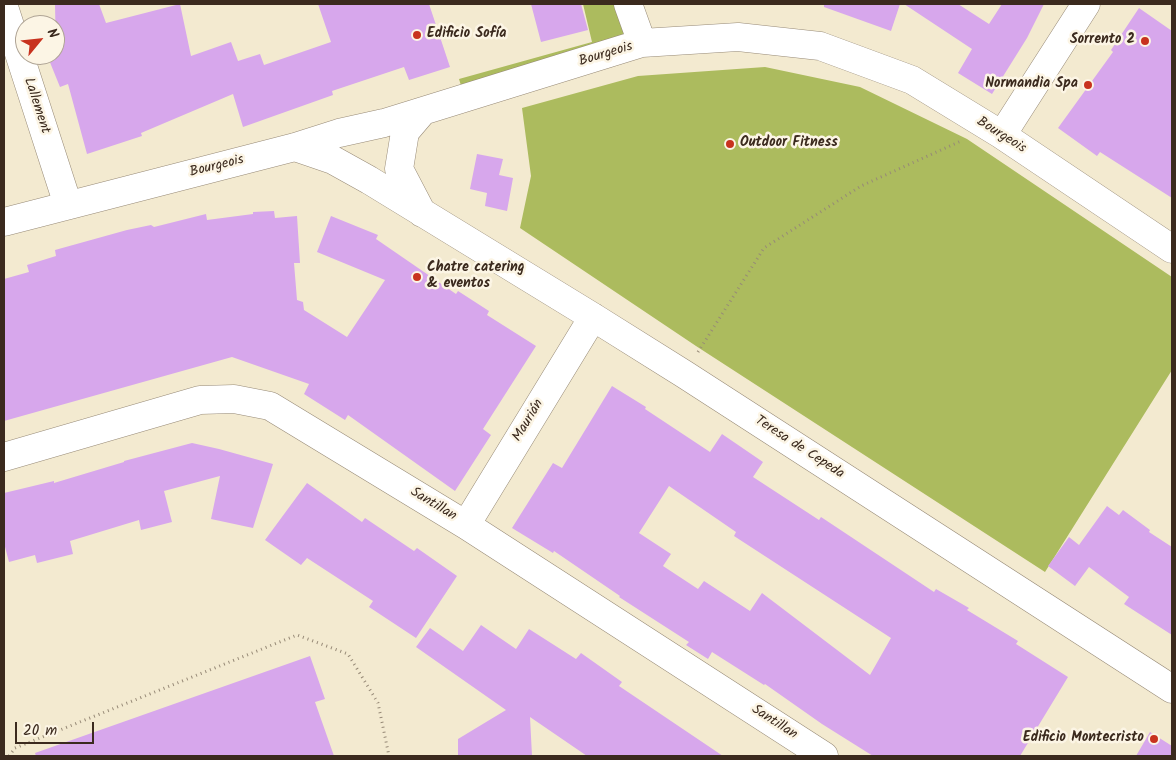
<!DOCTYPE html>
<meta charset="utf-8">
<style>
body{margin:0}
#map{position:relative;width:1176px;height:760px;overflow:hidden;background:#f3ead0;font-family:Kalam,sans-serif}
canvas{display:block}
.frame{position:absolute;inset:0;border:5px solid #3b2a1e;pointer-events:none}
.north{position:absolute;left:15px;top:15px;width:50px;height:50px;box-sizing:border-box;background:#fcf5e5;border:1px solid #afa495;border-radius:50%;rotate:62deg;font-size:14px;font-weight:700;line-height:20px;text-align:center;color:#3b2a1e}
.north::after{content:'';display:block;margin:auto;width:18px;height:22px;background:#c8321e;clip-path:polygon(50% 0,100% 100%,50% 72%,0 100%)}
.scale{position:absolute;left:15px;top:722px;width:79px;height:22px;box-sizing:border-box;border:2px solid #3b2a1e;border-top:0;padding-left:6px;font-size:15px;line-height:18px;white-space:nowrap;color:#3b2a1e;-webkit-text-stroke:4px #fcf5e5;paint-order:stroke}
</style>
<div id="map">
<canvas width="1176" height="760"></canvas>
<div class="frame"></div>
<div class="north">N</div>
<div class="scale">20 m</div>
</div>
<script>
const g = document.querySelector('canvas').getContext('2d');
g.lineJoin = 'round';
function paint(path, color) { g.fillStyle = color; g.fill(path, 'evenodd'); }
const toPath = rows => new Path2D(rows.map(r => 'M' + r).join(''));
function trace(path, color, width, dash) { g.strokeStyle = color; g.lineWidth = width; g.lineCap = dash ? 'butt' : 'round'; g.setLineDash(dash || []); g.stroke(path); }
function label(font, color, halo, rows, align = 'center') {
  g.font = font + ' Kalam,sans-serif'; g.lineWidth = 5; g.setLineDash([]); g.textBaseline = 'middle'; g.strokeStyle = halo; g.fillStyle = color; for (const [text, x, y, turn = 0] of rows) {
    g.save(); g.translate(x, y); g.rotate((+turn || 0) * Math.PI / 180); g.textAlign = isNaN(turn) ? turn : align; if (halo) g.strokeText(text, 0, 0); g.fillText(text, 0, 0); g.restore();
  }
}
paint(toPath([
 [583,4,624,4,637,40,466,102,459,79,592,42],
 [765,67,860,87,967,139,1172,277,1172,370,1045,572,696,346,520,228,531,176,522,108,638,76]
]), '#acbb5e');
paint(toPath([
 [55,4,99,4,106,23,180,4,191,56,231,42,238,61,260,54,264,65,331,42,318,4,429,4,450,67,409,80,404,67,332,91,333,95,243,127,233,94,141,133,142,136,87,154,68,84,60,87,47,55,56,55],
 [531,4,581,4,588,30,541,42],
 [824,4,900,4,891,31,824,7],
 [904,4,958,4,989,24,1002,4,1044,4,1027,38,992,94,958,73,972,49],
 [1139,8,1172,31,1172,198,1100,152,1097,156,1058,128,1113,52,1111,50],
 [477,154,503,159,499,175,513,178,507,211,485,206,487,193,470,189],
 [274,211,275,218,297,216,300,263,294,263,297,300,303,302,304,310,347,337,385,280,317,252,331,216,378,235,376,239,456,294,458,291,489,311,487,315,536,346,483,429,491,435,455,491,348,415,345,420,304,394,309,384,232,357,4,421,4,279,29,272,27,265,56,256,55,250,127,230,151,225,154,227,206,214,207,220,253,214,253,212],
 [612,386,646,407,645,409,710,452,722,434,763,462,753,477,819,520,821,517,934,592,936,589,969,608,967,610,1018,641,1016,644,1068,677,1020,756,873,756,822,724,765,684,764,685,712,652,708,659,686,645,689,642,619,597,620,596,554,551,553,553,512,528,553,463,562,468],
 [669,486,736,532,734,536,891,638,870,675,762,593,750,611,704,581,698,589,663,566,671,554,639,533],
 [192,443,219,449,273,464,253,528,211,519,220,476,164,491,172,522,141,530,139,520,70,541,73,554,37,563,35,555,9,562,4,543,4,493,54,481,54,483,124,462,124,461],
 [307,483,362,522,365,518,414,551,417,548,457,576,416,638,369,607,373,601,307,558,301,565,265,540],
 [1107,506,1119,515,1123,510,1150,530,1149,532,1172,547,1172,635,1124,604,1129,597,1089,567,1075,586,1048,566,1069,537,1079,545],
 [481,625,516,649,529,629,576,659,581,653,622,682,619,686,723,756,587,756,530,717,532,756,458,756,458,739,506,710,416,647,430,628,463,651],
 [310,656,325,699,315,702,334,756,36,756,35,753],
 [1150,732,1172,746,1172,756,1136,756]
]), '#d7a7ec');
const minor = toPath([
 [628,4,642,43],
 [4,7,68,205],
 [422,112,405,132,399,169,422,213],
 [1002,135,1086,4],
 [295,147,333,160,369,180,593,317,684,374,1172,689],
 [4,222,295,147,339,133,384,123,642,43,738,37,820,46,912,80,1002,135,1172,249],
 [4,457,200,400,234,399,270,406,466,525,824,756],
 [466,525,593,317]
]);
trace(minor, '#978a77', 29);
trace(toPath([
 [698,352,764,248,861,186,961,141],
 [9,756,15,748,297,635,348,654,378,703,389,756]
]), '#978a77', 3, [1, 4]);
trace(minor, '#fff', 28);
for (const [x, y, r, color] of [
 [417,35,5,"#c8321e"],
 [1145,41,5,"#c8321e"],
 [1088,85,5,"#c8321e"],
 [730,144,5,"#c8321e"],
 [417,277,5,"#c8321e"],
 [1154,739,5,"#c8321e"]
]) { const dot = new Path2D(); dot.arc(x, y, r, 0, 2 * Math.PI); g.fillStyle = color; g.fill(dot); trace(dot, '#fcf5e5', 2); }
label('bold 14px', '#3b2a1e', '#fcf5e5', [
 ["Edificio Sofía",427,35],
 ["Sorrento 2",1135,41,"right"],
 ["Normandia Spa",1078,85,"right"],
 ["Outdoor Fitness",740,144],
 ["Chatre catering",427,269],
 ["& eventos",427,285],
 ["Edificio Montecristo",1144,739,"right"]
], 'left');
label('14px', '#3b2a1e', '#fcf5e5', [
 ["Bourgeois",606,55,-17],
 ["Lallement",36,106,72],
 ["Bourgeois",1001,136,32],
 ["Bourgeois",217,167,-14],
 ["Maurián",529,421,-59],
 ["Teresa de Cepeda",799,448,33],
 ["Santillan",433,505,31],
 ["Santillan",774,723,33]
]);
</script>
